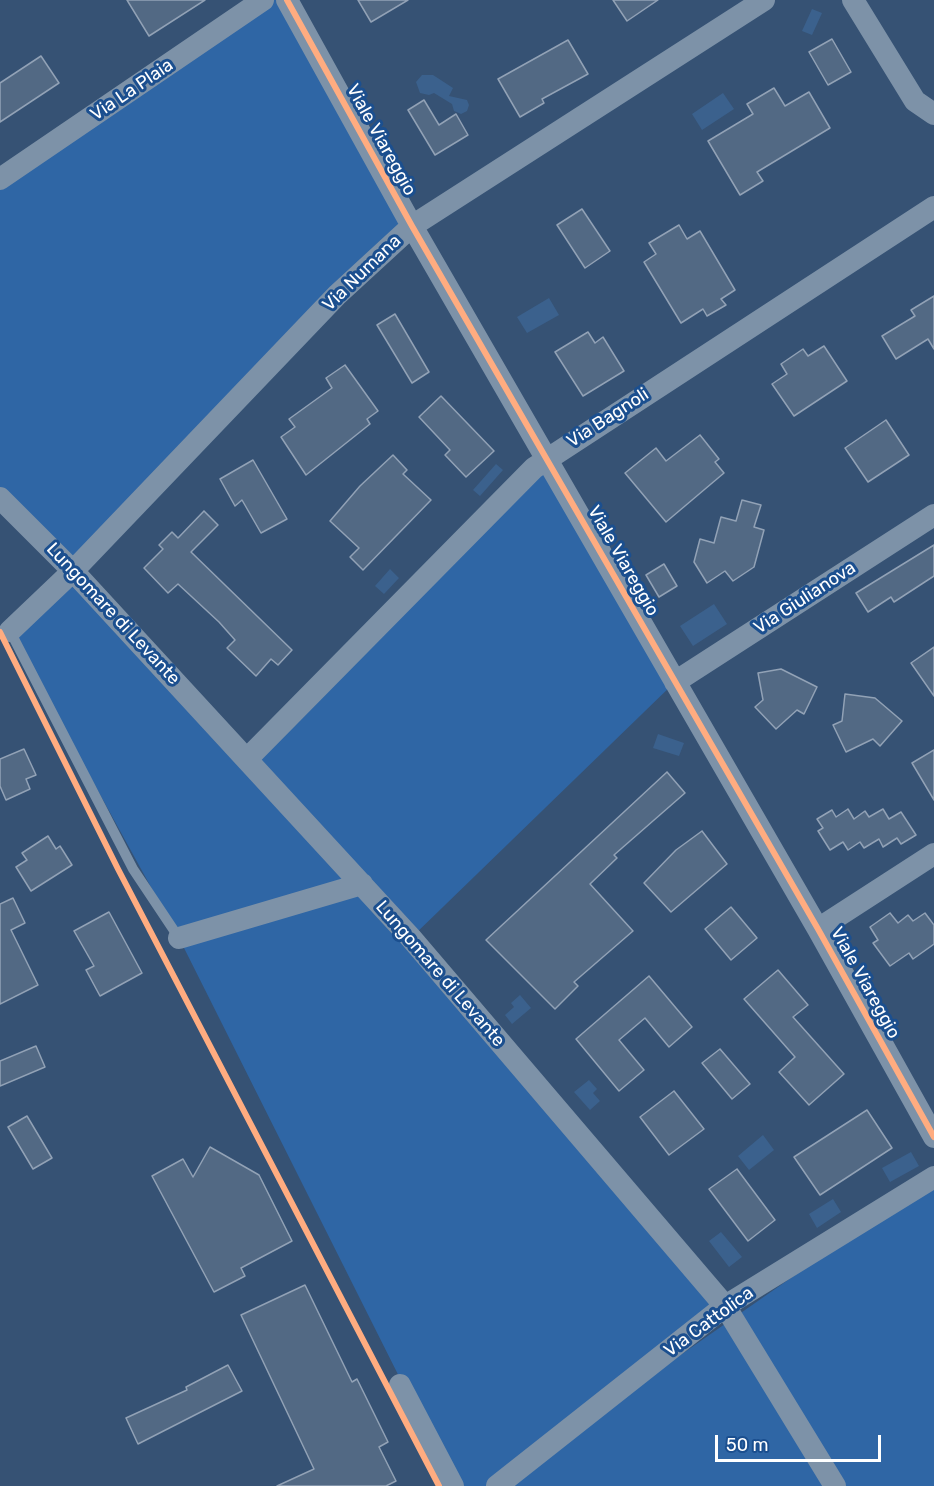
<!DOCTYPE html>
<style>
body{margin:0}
#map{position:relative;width:934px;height:1486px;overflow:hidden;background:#365274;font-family:Rubik,sans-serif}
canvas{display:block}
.scale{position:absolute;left:715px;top:1435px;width:166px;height:27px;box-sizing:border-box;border:3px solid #fff;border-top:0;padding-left:8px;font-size:18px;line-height:21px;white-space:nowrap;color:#fff;-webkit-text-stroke:4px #1b4f8f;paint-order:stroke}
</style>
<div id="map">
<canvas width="934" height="1486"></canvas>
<div class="scale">50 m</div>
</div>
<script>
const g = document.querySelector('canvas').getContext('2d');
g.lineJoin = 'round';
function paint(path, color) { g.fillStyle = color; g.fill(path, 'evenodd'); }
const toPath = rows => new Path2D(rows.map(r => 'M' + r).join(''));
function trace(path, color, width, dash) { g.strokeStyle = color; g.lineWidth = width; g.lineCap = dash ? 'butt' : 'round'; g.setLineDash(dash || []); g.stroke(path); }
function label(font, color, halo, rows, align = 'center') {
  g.font = font + ' Rubik,sans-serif'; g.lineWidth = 6; g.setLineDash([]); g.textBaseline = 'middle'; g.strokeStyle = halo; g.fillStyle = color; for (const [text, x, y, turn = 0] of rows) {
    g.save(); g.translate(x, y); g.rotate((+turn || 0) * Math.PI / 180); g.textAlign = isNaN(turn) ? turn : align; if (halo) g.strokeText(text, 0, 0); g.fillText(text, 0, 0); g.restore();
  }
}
paint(toPath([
 [263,0,287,0,412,226,74,571,248,758,547,458,675,682,411,938,725,1306,490,1486,454,1486,179,938,10,631,73,571,0,498,0,179],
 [934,1178,934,1486,493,1486]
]), '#2f66a5');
paint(toPath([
 [812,9,822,13,812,35,802,31],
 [422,75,433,75,453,88,449,96,467,100,469,105,467,111,461,114,454,111,452,104,434,93,429,95,420,93,416,82],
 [723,93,734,109,702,130,692,114],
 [549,298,559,315,527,333,517,317],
 [496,464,503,470,480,496,473,490],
 [390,569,399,578,384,594,375,586],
 [714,604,727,624,693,646,680,626],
 [658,734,684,743,679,756,653,748],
 [520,995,531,1008,512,1024,505,1015,514,1007,511,1003],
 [589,1080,597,1089,593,1093,600,1101,590,1110,574,1092],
 [763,1135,774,1150,749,1170,738,1156],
 [911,1152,919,1166,890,1182,882,1168],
 [833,1199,841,1212,817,1228,809,1214],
 [721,1232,742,1257,729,1267,709,1241]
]), '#3b618d');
const building = toPath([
 [127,0,205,0,149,36,127,0],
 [358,0,408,0,371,22,358,0],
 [613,0,658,0,627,21,613,0],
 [832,39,851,72,828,85,809,52,832,39],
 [568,40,588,74,542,99,544,103,520,117,498,79,568,40],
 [41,56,59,83,0,122,0,83,41,56],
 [774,88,785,106,809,92,830,128,757,172,763,181,740,195,708,141,753,114,747,104,774,88],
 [424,100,439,125,456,114,468,135,435,155,408,110,424,100],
 [582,209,610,251,585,268,557,225,582,209],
 [679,225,687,239,700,231,735,290,721,299,726,305,707,316,703,309,681,323,644,262,656,254,649,243,679,225],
 [934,296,934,349,928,339,896,359,882,336,915,316,911,310,934,296],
 [395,314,429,372,412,383,377,325,395,314],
 [588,332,595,343,603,337,624,371,583,396,555,352,588,332],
 [824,346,847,381,794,416,772,384,787,374,781,364,803,349,808,356,824,346],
 [345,365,378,411,367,419,370,424,306,475,281,437,295,427,289,419,332,388,326,378,345,365],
 [441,396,494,451,466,477,445,455,450,450,419,417,441,396],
 [886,420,909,455,868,482,845,448,886,420],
 [700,435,719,459,715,462,724,473,666,522,625,473,656,448,666,461,700,435],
 [393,455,407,470,403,474,431,500,363,570,350,557,359,548,330,521,360,486,393,455],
 [253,460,287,519,261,533,242,500,235,506,220,479,253,460],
 [742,500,761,505,754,527,764,530,754,567,733,581,725,571,707,583,694,562,700,539,714,543,721,517,736,521,742,500],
 [204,511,218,525,191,552,292,650,278,665,271,659,256,676,227,648,235,640,219,622,178,584,168,593,144,568,163,549,159,545,172,532,178,538,204,511],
 [934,545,934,576,894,602,891,597,868,612,856,593,934,545],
 [664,564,677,586,659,597,646,575,664,564],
 [934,647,934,696,911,663,934,647],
 [781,669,817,687,804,714,797,710,776,729,755,707,763,700,758,673,781,669],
 [845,694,875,698,902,721,880,746,873,739,846,752,833,725,842,721,845,694],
 [24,749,36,775,26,779,30,789,6,800,0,786,0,759,24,749],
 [934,750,934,800,912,763,934,750],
 [667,772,685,793,614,855,617,858,590,884,633,931,574,982,578,986,555,1009,486,940,667,772],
 [848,809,854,819,865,811,869,817,883,809,889,819,901,812,916,835,901,844,897,838,883,847,879,839,864,848,860,842,848,850,843,842,830,850,818,831,823,828,817,819,832,810,836,817,848,809],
 [702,831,727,864,671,912,644,883,676,850,702,831],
 [48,836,56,849,60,846,72,865,31,891,16,867,27,860,22,853,48,836],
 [13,898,25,923,11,930,38,985,0,1004,0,904,13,898],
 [731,907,757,938,731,960,705,929,731,907],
 [109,912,142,973,100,996,86,970,94,966,74,931,109,912],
 [890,913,898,923,908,915,913,921,925,913,934,925,934,944,913,959,909,953,890,966,873,943,878,940,870,927,890,913],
 [778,970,808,1005,793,1017,844,1074,809,1105,779,1072,795,1057,744,999,778,970],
 [649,976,692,1027,669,1047,645,1018,619,1040,644,1070,619,1091,576,1039,649,976],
 [36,1046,45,1067,0,1086,0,1061,36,1046],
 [720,1049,750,1084,732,1099,702,1063,720,1049],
 [674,1091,704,1129,669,1155,640,1117,674,1091],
 [867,1110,892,1148,820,1195,794,1157,867,1110],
 [27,1116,52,1158,33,1169,8,1127,27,1116],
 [210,1147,259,1175,292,1241,241,1268,245,1276,214,1292,152,1176,183,1159,193,1177,210,1147],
 [737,1169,775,1220,748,1241,709,1189,737,1169],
 [305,1285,352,1382,357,1379,388,1442,379,1447,396,1481,386,1486,277,1486,314,1469,241,1315,305,1285],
 [228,1365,242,1391,138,1444,126,1418,187,1390,186,1387,228,1365]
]);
paint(building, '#526984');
trace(building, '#92a2b6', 1.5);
trace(toPath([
 [10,631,133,869,179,938]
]), '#7d92a8', 10);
trace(toPath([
 [287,0,412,226,818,929,934,1137],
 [853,0,915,101,934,114],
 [0,179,263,0],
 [0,498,73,571,411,938,725,1306,835,1486],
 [10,631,73,571,337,295,412,226,764,0],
 [675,682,934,515],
 [248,758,534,468,934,207],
 [818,929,934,854],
 [179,938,362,884],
 [400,1385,453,1486],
 [497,1486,725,1306,934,1177]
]), '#7d92a8', 22);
trace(toPath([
 [287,0,412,226,818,929,934,1137],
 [0,632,118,869,439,1486]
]), '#ffac80', 6);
label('18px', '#fff', '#1b4f8f', [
 ["Via La Plaia",132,90,-34],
 ["Viale Viareggio",381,140,61],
 ["Via Numana",362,273,-44],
 ["Via Bagnoli",608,418,-33],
 ["Viale Viareggio",623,561,60],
 ["Via Giulianova",805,598,-33],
 ["Lungomare di Levante",113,614,47],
 ["Lungomare di Levante",440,974,49],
 ["Viale Viareggio",865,983,61],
 ["Via Cattolica",709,1322,-36]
]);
</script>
